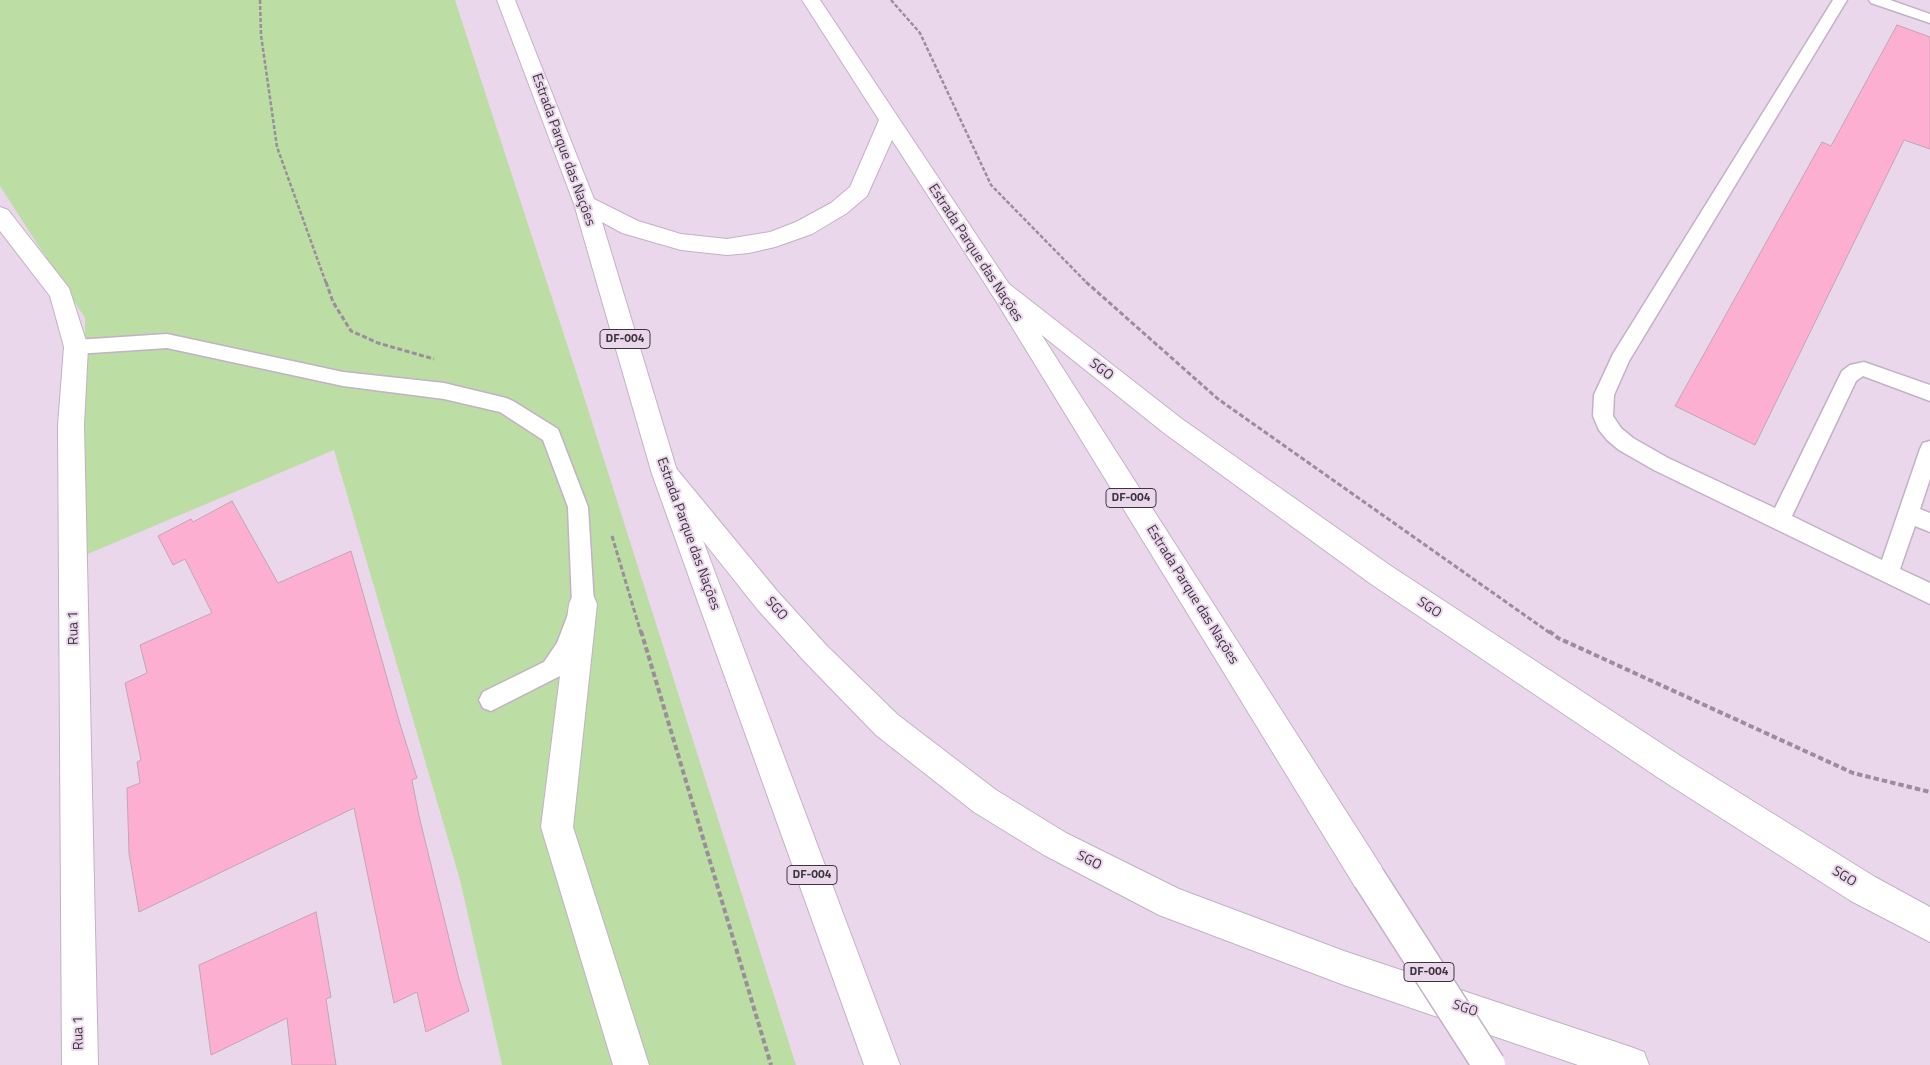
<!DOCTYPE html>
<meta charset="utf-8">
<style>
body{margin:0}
canvas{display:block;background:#ebd7ec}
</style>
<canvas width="1930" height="1065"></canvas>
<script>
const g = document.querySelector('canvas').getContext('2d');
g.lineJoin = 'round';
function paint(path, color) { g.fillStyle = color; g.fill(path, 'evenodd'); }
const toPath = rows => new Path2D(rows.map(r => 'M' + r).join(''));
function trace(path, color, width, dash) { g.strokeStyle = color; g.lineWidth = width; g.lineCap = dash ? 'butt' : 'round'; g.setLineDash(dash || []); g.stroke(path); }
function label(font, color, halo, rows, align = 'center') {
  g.font = font + ' "Titillium Web",sans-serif'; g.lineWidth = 4; g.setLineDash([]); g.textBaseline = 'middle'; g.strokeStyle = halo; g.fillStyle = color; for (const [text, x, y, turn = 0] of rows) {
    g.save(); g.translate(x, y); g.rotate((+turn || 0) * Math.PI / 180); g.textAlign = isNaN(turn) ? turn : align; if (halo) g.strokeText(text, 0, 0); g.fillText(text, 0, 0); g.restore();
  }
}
paint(toPath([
 [0,0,455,0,580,384,796,1065,502,1065,460,880,334,450,83,556,85,318,0,186]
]), '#bcdda3');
const building = toPath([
 [1897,25,1930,37,1930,149,1904,140,1755,445,1675,406,1822,142,1831,146,1897,25],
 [232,501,278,583,351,551,400,724,417,778,412,780,419,816,459,979,469,1011,426,1032,417,992,394,1003,354,808,139,912,129,853,127,788,140,783,137,762,141,760,125,683,147,673,140,645,212,613,185,559,173,565,158,536,191,519,193,522,232,501],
 [316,912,331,997,326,999,336,1065,292,1065,287,1018,211,1055,199,965,316,912]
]);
paint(building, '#fcafd1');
trace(building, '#c2a6b1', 1);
const service = toPath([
 [1833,0,1847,0,1629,361,1614,395,1613,416,1621,428,1633,438,1668,458,1775,508,1842,371,1850,365,1864,362,1930,385,1930,401,1863,376,1856,381,1792,516,1882,560,1920,449,1923,443,1930,441,1930,479,1920,509,1930,513,1930,532,1915,526,1900,569,1930,583,1930,604,1654,470,1619,450,1607,440,1599,430,1593,416,1594,395,1613,354,1833,0],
 [1869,0,1890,0,1930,14,1930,23,1871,3,1869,0],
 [167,334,343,372,444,383,506,398,513,401,558,429,588,507,594,604,574,656,560,676,491,711,483,708,479,700,483,692,544,662,557,643,572,604,568,507,543,440,500,412,444,399,343,386,167,348,76,354,69,352,67,347,69,342,76,340,167,334]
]);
const minor = toPath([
 [0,207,8,210,69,288,88,347,84,425,98,1065,62,1065,58,425,64,347,50,296,0,231,0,207],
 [583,591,593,595,597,604,573,827,649,1065,613,1065,541,827,569,604,573,595,583,591]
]);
const tertiary = toPath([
 [1001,281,1009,284,1182,419,1391,566,1682,757,1875,877,1930,907,1930,942,1851,901,1660,779,1371,584,1164,433,993,296,989,290,993,284,1001,281],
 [666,464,675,467,778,592,827,646,898,715,996,790,1066,833,1179,889,1344,951,1631,1047,1644,1052,1649,1065,1578,1065,1344,985,1159,915,1044,855,974,812,876,735,807,664,758,610,657,483,653,475,657,467,666,464]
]);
const trunk = toPath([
 [497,0,515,0,594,199,638,221,681,234,727,239,770,232,796,222,831,203,850,187,879,120,802,0,820,0,1009,284,1381,866,1386,878,1381,890,1369,895,1357,890,993,296,892,140,867,196,847,213,812,234,775,247,749,253,727,255,681,250,622,233,602,222,678,474,900,1065,864,1065,652,474,574,204,497,0]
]);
trace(service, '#c3b1c5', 3);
trace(minor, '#c3b1c5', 2);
trace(tertiary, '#c3b1c5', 2);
trace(trunk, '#c3b1c5', 2);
trace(toPath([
 [260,0,261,35,277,147,326,283],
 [891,0,920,33,991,185,1087,283]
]), '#9b8d9c', 2.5, [4, 2]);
trace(toPath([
 [326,282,333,302,351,331,378,343,434,359],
 [1086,282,1218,399,1550,633],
 [612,536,641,633]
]), '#9b8d9c', 3, [5, 2.5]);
trace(toPath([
 [641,631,771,1065],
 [1549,631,1558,638,1853,773,1930,792]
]), '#9b8d9c', 4, [5.5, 3]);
paint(service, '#fff');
paint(minor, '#fff');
paint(tertiary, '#fff');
paint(trunk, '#fff');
const trunkBridge = toPath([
 [1369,878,1489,1065]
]);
trace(trunkBridge, '#c3b1c5', 35, []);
trace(trunkBridge, '#fff', 32);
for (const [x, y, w] of [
 [625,339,50],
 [1131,498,50],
 [812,875,50],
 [1429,972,50]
]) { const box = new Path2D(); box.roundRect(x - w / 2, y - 9.5, w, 19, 4); g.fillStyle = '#ebd7ec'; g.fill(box); trace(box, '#3d353e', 1); }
label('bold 12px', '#3d353e', null, [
 ["DF-004",625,339],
 ["DF-004",1131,498],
 ["DF-004",812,875],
 ["DF-004",1429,972]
]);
label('14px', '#3d353e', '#ebd7ec', [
 ["Estrada Parque das Nações",563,150,70],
 ["Estrada Parque das Nações",975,253,57],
 ["SGO",1101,370,38],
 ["Estrada Parque das Nações",688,534,70],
 ["Estrada Parque das Nações",1192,595,58],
 ["SGO",1429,608,34],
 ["SGO",776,609,48],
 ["Rua 1",74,628,-91],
 ["SGO",1089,861,27],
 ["SGO",1844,877,32],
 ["SGO",1465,1009,19],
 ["Rua 1",79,1033,-91]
]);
</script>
